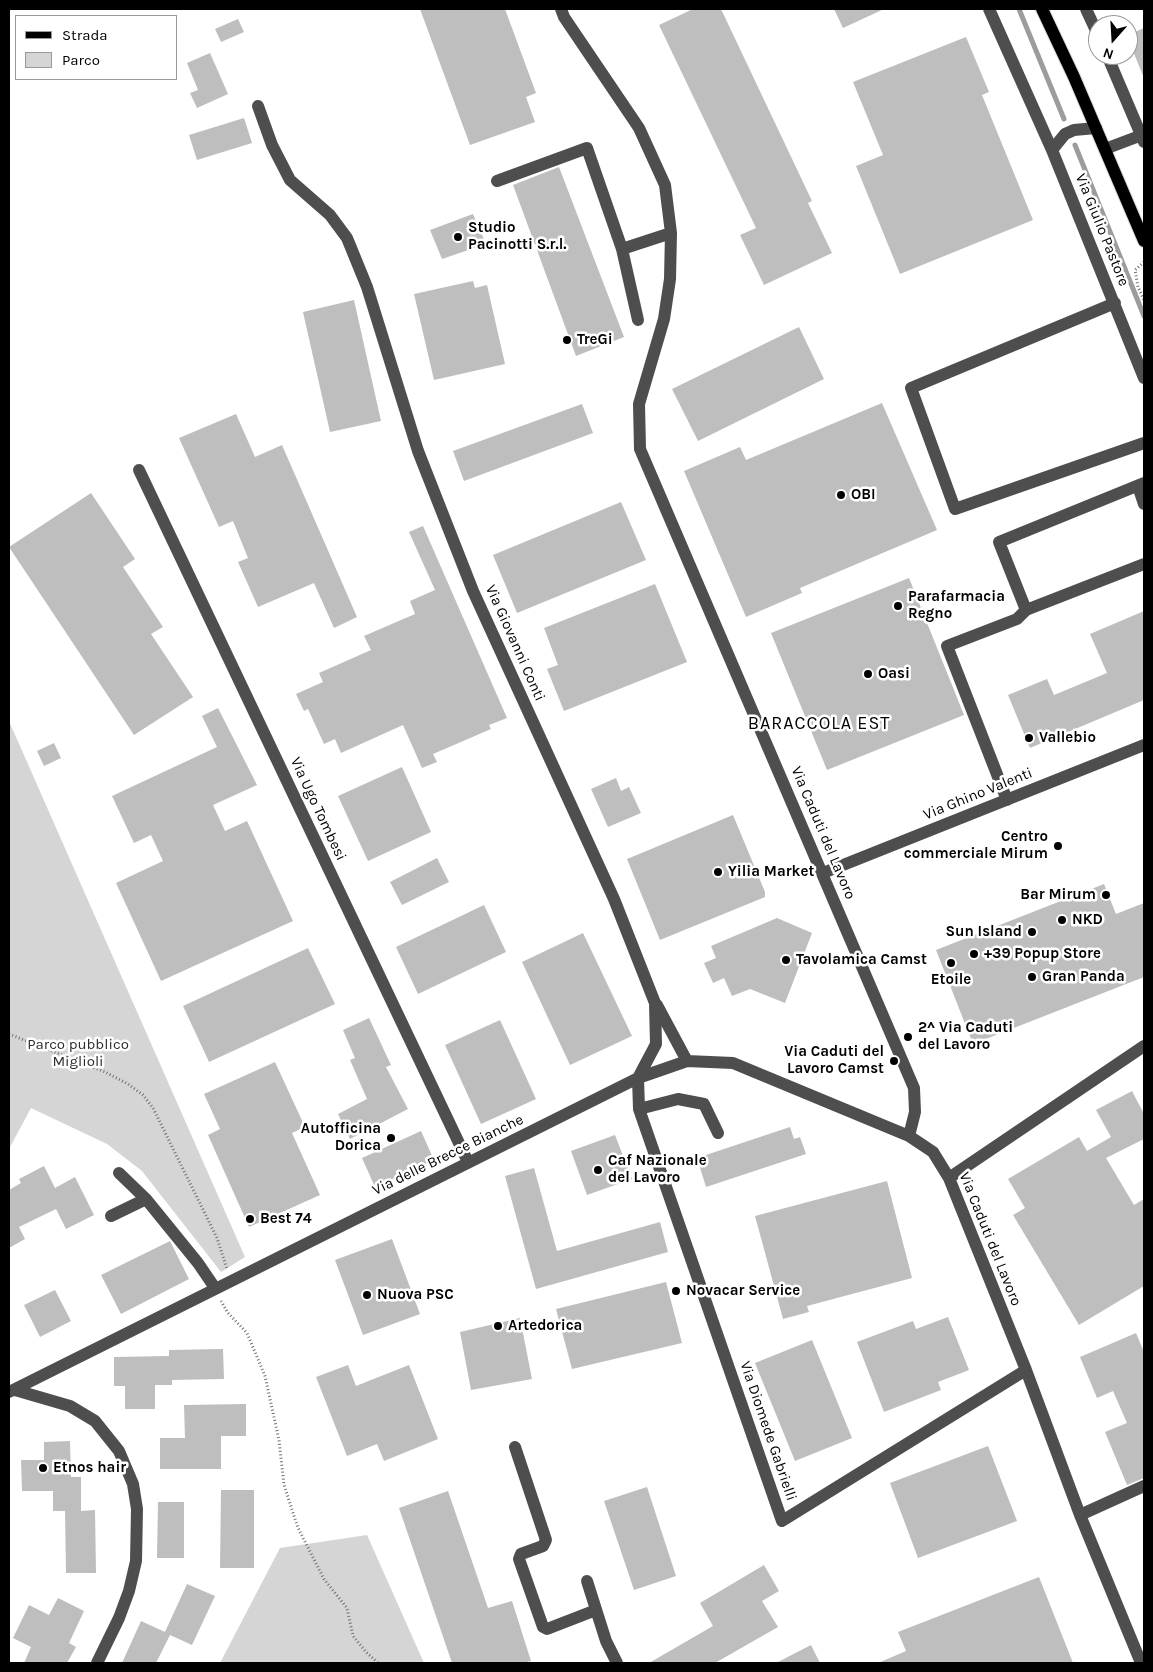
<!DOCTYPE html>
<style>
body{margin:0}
#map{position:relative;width:1153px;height:1672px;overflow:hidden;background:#fff;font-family:Karla,sans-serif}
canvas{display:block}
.frame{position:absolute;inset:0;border:10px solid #000;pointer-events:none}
.legend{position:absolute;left:15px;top:15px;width:162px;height:65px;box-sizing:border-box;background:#fff;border:1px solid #999;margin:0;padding:6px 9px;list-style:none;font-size:15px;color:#000}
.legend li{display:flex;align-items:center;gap:10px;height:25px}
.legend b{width:25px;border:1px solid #999}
.north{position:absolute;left:1088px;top:15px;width:50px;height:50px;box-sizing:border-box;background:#fff;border:1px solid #999;border-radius:50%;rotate:199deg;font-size:14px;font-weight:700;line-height:20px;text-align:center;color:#000}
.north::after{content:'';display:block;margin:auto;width:18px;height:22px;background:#000;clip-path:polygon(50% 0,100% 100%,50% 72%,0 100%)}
</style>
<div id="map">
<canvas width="1153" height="1672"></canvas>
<div class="frame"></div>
<ul class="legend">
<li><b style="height:6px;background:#000"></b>Strada</li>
<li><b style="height:14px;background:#d5d5d5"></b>Parco</li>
</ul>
<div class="north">N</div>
</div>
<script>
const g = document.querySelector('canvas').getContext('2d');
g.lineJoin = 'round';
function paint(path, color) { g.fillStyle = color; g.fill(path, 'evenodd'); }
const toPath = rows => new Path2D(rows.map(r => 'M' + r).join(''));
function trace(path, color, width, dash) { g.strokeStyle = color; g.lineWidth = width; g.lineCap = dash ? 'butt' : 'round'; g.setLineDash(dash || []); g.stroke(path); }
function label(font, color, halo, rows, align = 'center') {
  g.font = font + ' Karla,sans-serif'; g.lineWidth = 5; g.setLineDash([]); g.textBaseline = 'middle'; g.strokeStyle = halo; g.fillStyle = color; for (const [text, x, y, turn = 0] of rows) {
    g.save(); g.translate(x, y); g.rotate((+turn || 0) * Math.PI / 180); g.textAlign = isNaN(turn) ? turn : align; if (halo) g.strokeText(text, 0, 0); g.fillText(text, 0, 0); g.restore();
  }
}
paint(toPath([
 [9,721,245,1257,221,1272,142,1171,107,1144,31,1108,9,1149],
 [367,1535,424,1663,220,1663,280,1548]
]), '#d5d5d5');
trace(toPath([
 [1019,9,1064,119],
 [1075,145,1144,316]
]), '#9c9c9c', 5);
paint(toPath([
 [420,9,505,9,536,93,526,97,535,122,470,145],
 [693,9,721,9,812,201,808,203,832,253,764,285,740,235,756,228,659,25],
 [834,9,884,9,843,28],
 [238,19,244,32,221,42,215,29],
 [1144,28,1144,78,1128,39,1128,35],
 [966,37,989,92,982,95,1033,220,900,274,856,166,883,155,853,82],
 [210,53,228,94,197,108,190,93,198,90,187,63],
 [244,118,252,143,197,160,189,135],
 [559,167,624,337,576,356,513,185],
 [473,214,486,244,442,259,430,230],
 [473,281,475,288,487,285,505,364,434,380,414,294],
 [354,300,381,421,330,432,303,312],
 [799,327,824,379,698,441,672,389],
 [882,403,937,530,800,588,802,593,746,617,684,471,740,447,746,460],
 [582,404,593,433,464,481,453,451],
 [236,414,255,457,282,445,357,617,334,628,314,583,258,607,238,562,248,558,233,521,219,527,179,438],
 [91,493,135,559,123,567,163,627,151,634,193,697,134,735,9,547],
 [621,502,646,560,517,613,493,555],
 [423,526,507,718,489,725,491,729,433,754,437,762,422,768,403,725,341,753,335,739,324,744,308,709,304,711,296,694,323,682,319,673,371,650,364,636,415,614,410,601,435,590,409,532],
 [909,578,964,715,827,770,771,633],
 [655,584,687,662,564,711,547,669,558,665,544,628],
 [1144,611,1144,700,1030,748,1008,695,1047,679,1054,695,1107,673,1090,634],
 [218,708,257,785,213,805,225,831,247,821,293,921,161,981,116,883,163,861,151,835,134,843,112,796,217,747,202,716],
 [54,743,61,758,44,766,37,751],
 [402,767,431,832,368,861,338,796],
 [616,778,621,791,629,787,641,813,608,827,591,789],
 [733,815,765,892,765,897,660,940,627,859],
 [437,858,449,882,402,905,390,882],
 [1104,884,1116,914,1144,903,1144,977,973,1044,936,950],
 [484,905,506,952,418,994,396,947],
 [777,918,812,933,785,1003,750,989,732,996,724,978,713,983,704,963,716,958,711,946],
 [583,933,632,1036,570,1065,522,962],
 [308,948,335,1004,209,1062,183,1006],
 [369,1018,391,1065,386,1067,408,1109,350,1139,338,1114,367,1099,350,1060,355,1058,343,1030],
 [500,1020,536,1099,481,1124,445,1045],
 [275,1062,305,1127,292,1133,320,1195,249,1227,208,1135,220,1129,204,1094],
 [1132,1091,1144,1114,1144,1139,1106,1158,1134,1205,1144,1199,1144,1286,1079,1325,1013,1215,1025,1208,1008,1179,1079,1137,1087,1151,1111,1137,1096,1110],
 [790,1127,794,1139,800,1137,806,1154,706,1187,697,1158],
 [421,1131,434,1160,375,1187,362,1158],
 [615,1135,632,1179,587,1195,571,1151],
 [44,1166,55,1188,75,1177,94,1215,66,1229,56,1209,19,1227,25,1239,9,1248,9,1190,21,1183,19,1179],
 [534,1168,557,1251,660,1222,668,1252,536,1289,505,1176],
 [887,1181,912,1278,807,1306,809,1312,783,1319,755,1216],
 [392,1239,420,1314,363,1335,335,1260],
 [170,1241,189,1279,121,1314,101,1275],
 [666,1282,682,1343,572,1369,556,1309],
 [55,1290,71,1321,40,1337,24,1305],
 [948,1317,969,1370,938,1382,941,1390,884,1412,857,1342,913,1321,916,1329],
 [520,1318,532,1379,471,1390,460,1332],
 [1136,1333,1144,1352,1144,1478,1127,1485,1105,1432,1127,1423,1113,1391,1097,1398,1080,1357],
 [812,1340,852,1438,795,1461,755,1363],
 [223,1349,224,1379,172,1380,172,1385,155,1385,155,1409,125,1409,125,1386,114,1386,114,1357,169,1356,169,1350],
 [348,1365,356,1386,409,1365,438,1439,384,1461,377,1444,347,1456,316,1377],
 [246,1404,246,1436,221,1436,221,1469,160,1469,160,1438,185,1438,184,1405],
 [70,1441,71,1477,81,1477,81,1511,95,1510,96,1573,66,1573,65,1511,53,1511,53,1491,22,1491,21,1460,44,1460,44,1442],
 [988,1446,1017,1521,918,1558,890,1483],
 [647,1487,676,1576,634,1590,604,1501],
 [221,1490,254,1490,254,1568,220,1568],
 [448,1491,488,1608,512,1601,531,1661,523,1663,452,1663,399,1508],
 [158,1502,184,1502,184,1558,157,1558],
 [764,1565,779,1591,762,1601,778,1627,715,1663,649,1663,713,1626,700,1603],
 [1039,1577,1073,1663,878,1663,906,1651,898,1632],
 [187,1584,215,1596,192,1645,170,1635,156,1663,122,1663,141,1621,165,1632],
 [58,1598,84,1611,69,1643,76,1647,67,1663,24,1663,31,1647,13,1638,29,1605,49,1615],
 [811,1645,820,1663,776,1663]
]), '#bebebe');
const major = toPath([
 [1042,9,1074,77,1144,241]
]);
trace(major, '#dbdbdb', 14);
trace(toPath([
 [1144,262,1135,270,1138,287,1144,300],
 [9,1034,105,1072,128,1084,143,1095,153,1108,217,1238,227,1269],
 [221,1301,228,1313,247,1333,265,1376,279,1440,284,1485,298,1528,324,1579,347,1608,353,1636,366,1652,378,1663]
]), '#707070', 3, [1, 2.5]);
trace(toPath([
 [561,9,564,17,639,128,665,185,671,233,670,279,664,319,639,404,640,449,914,1088,915,1112,909,1136],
 [989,9,1052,150,1144,378],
 [1086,9,1098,35],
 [1107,55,1144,142],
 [258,106,272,145,290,180,330,215,347,238,367,287,418,451,473,591,614,899,655,1003,656,1044,638,1078,639,1109,782,1521,1026,1370],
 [1105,149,1142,135],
 [1052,150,1065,134,1074,130,1096,128],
 [497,181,587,148,622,249,638,320],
 [622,249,671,233],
 [1115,303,911,388,955,509,1144,443],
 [139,470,468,1162],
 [1144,483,999,542,1026,610,1144,564],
 [1138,486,1144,504],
 [1007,800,947,646,1017,619,1026,610],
 [823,873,1144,745],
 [657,1005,687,1061],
 [639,1109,678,1099,704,1104,718,1133],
 [119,1173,146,1199],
 [949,1178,1144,1046],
 [111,1216,146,1199,198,1263,215,1288],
 [15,1390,70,1406,95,1421,119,1451,133,1484,137,1509,136,1561,129,1591,119,1618,97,1663],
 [9,1392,638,1078,687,1061,733,1063,909,1136,933,1152,949,1178,1026,1370,1080,1515,1141,1663],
 [515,1447,546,1540,543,1546,521,1554,519,1559,543,1627,547,1629,596,1610],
 [1080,1515,1144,1486],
 [587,1581,606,1641,617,1663]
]), '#4e4e4e', 12);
trace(major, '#000', 12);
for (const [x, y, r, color] of [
 [458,237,5,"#000"],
 [567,340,5,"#000"],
 [841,495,5,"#000"],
 [898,606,5,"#000"],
 [868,674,5,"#000"],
 [1029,738,5,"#000"],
 [1058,846,5,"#000"],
 [718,872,5,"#000"],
 [1106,895,5,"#000"],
 [1062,920,5,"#000"],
 [1032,932,5,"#000"],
 [974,954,5,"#000"],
 [786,960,5,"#000"],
 [951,963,5,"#000"],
 [1032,977,5,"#000"],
 [908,1037,5,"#000"],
 [894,1061,5,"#000"],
 [391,1138,5,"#000"],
 [598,1170,5,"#000"],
 [250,1219,5,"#000"],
 [676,1291,5,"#000"],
 [367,1295,5,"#000"],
 [498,1326,5,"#000"],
 [43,1468,5,"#000"]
]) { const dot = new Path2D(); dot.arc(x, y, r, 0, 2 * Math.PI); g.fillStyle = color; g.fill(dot); trace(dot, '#fff', 2); }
label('bold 15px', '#000', '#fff', [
 ["Studio",468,228],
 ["Pacinotti S.r.l.",468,245],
 ["TreGi",577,340],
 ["OBI",851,495],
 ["Parafarmacia",908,597],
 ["Regno",908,614],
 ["Oasi",878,674],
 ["Vallebio",1039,738],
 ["Centro",1048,837,"right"],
 ["commerciale Mirum",1048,854,"right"],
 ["Yilia Market",728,872],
 ["Bar Mirum",1096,895,"right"],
 ["NKD",1072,920],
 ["Sun Island",1022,932,"right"],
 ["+39 Popup Store",984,954],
 ["Tavolamica Camst",796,960],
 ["Gran Panda",1042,977],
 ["Etoile",951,980,"center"],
 ["2^ Via Caduti",918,1028],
 ["del Lavoro",918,1045],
 ["Via Caduti del",884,1052,"right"],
 ["Lavoro Camst",884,1069,"right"],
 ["Autofficina",381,1129,"right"],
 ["Dorica",381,1146,"right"],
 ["Caf Nazionale",608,1161],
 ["del Lavoro",608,1178],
 ["Best 74",260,1219],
 ["Novacar Service",686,1291],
 ["Nuova PSC",377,1295],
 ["Artedorica",508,1326],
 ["Etnos hair",53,1468]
], 'left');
label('15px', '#000', '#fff', [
 ["Via Giulio Pastore",1102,230,68],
 ["Via Giovanni Conti",515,643,66],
 ["Via Ghino Valenti",978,794,-22],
 ["Via Ugo Tombesi",318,809,65],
 ["Via Caduti del Lavoro",823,833,67],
 ["Via delle Brecce Bianche",448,1155,-26],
 ["Via Caduti del Lavoro",990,1239,68],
 ["Via Diomede Gabrielli",768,1431,71]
]);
label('15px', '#2c2c2c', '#fff', [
 ["Parco pubblico",78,1045],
 ["Miglioli",78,1062]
]);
g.letterSpacing = '1px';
label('18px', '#000', '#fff', [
 ["BARACCOLA EST",819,724]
]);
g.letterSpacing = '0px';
</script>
